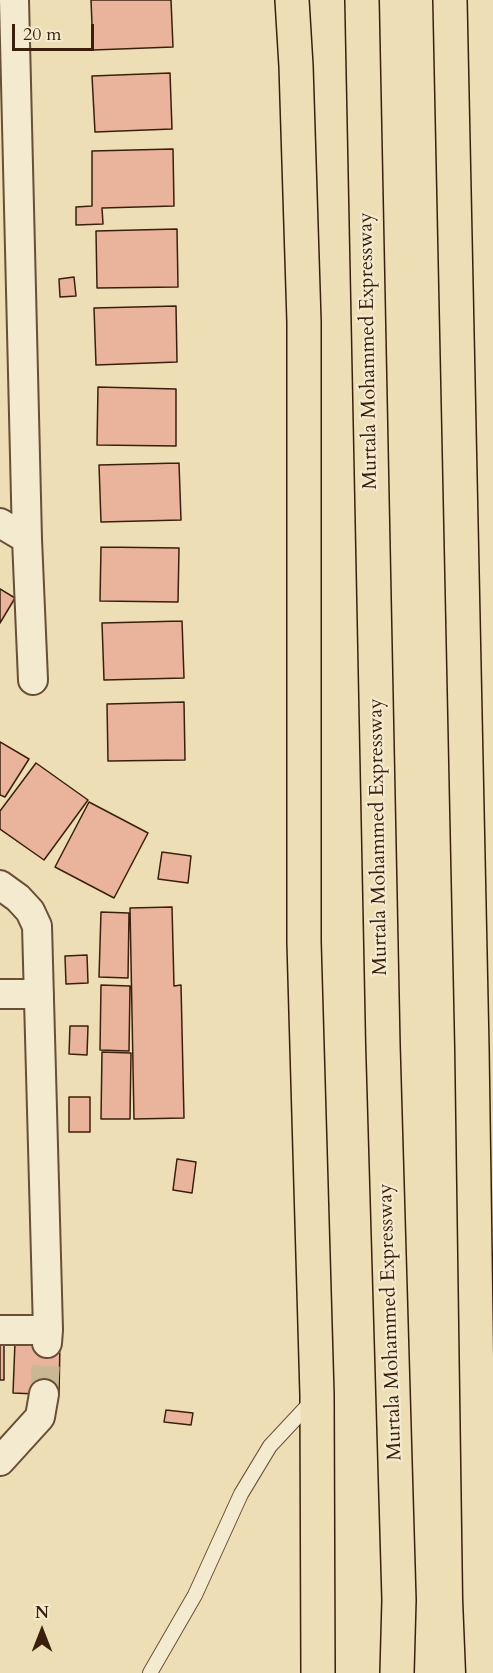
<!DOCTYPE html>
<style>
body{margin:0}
#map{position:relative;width:493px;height:1673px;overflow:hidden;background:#eedeb6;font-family:Cardo,serif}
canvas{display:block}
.north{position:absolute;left:12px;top:1601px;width:60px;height:60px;-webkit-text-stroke:4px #f4ead0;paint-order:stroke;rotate:0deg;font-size:16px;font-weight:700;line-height:24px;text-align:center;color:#3a200c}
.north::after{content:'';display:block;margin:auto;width:21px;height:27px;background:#3a200c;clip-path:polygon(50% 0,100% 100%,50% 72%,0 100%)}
.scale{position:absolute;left:12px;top:24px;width:82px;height:27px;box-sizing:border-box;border:3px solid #3a200c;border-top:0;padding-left:8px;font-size:18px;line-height:21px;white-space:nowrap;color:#3a200c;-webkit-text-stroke:4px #f4ead0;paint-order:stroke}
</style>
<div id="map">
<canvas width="493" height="1673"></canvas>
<div class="north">N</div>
<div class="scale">20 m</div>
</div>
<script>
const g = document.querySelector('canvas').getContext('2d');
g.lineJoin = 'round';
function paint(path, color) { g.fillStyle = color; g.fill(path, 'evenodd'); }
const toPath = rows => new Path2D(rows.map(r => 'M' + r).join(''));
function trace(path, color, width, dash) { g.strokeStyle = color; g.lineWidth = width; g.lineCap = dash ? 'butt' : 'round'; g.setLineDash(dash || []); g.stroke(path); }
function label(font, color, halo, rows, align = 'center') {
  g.font = font + ' Cardo,serif'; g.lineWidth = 4.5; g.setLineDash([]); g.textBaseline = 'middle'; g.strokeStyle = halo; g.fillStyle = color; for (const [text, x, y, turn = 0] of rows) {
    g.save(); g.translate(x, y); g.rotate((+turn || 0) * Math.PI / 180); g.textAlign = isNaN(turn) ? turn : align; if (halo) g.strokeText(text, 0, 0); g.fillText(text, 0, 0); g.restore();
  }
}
const building = toPath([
 [91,0,171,0,173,47,93,50,91,0],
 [170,73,172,129,95,132,92,76,170,73],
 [173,149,174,206,102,208,103,224,76,225,76,207,92,206,92,151,173,149],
 [177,229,178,287,97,288,96,231,177,229],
 [74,277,76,296,60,297,59,279,74,277],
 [176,306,177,362,96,365,94,308,176,306],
 [98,387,176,389,176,446,97,445,98,387],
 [179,463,181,520,101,522,99,465,179,463],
 [101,547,179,548,178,602,100,601,101,547],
 [0,589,15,598,0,623,0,589],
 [182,621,184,678,104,680,102,623,182,621],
 [184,702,185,760,108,761,107,704,184,702],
 [0,742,29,759,5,797,0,795,0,742],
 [36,763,88,800,44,860,0,829,0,811,36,763],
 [89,802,148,833,114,898,55,867,89,802],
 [162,852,191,856,188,883,158,879,162,852],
 [172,907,174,986,181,985,184,1118,134,1119,130,908,172,907],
 [101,912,129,913,128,978,99,977,101,912],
 [87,955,88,983,66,984,65,956,87,955],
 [101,985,130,986,129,1051,100,1050,101,985],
 [70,1026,88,1026,87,1055,69,1054,70,1026],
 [102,1052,131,1053,130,1119,101,1119,102,1052],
 [69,1097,90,1097,90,1132,69,1132,69,1097],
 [177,1159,196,1162,192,1193,173,1190,177,1159],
 [0,1341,4,1341,4,1380,0,1380,0,1341],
 [15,1342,60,1343,59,1395,13,1393,15,1342],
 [166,1410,193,1413,191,1425,164,1422,166,1410]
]);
paint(building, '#eab49c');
trace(building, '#3a200c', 1.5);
trace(toPath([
 [44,1394,47,1343]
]), '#cab894', 28, [28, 14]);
const lane = toPath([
 [150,1673,195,1595,241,1494,270,1446,312,1401]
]);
const street = toPath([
 [0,523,27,539,14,0],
 [27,539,33,680],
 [0,885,18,898,30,911,37,926,48,1330,47,1343],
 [0,994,39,994],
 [0,1330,48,1330],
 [0,1461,40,1417,44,1394]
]);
const primary = toPath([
 [292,0,296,66,304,322,304,942,317,1395,318,1673]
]);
const highway = toPath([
 [362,0,383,1045,399,1600,397,1673],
 [450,0,472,1048,480,1599,483,1673]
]);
trace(lane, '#675036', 16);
trace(street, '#675036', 32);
trace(primary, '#3a200c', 36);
trace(highway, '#3a200c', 36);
trace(lane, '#f4ead0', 14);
trace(street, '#f4ead0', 28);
trace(primary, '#eedeb6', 33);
trace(highway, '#eedeb6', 33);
label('20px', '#3a200c', '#f4ead0', [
 ["Murtala Mohammed Expressway",369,351,-91],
 ["Murtala Mohammed Expressway",379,837,-91],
 ["Murtala Mohammed Expressway",391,1322,-92]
]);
</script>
